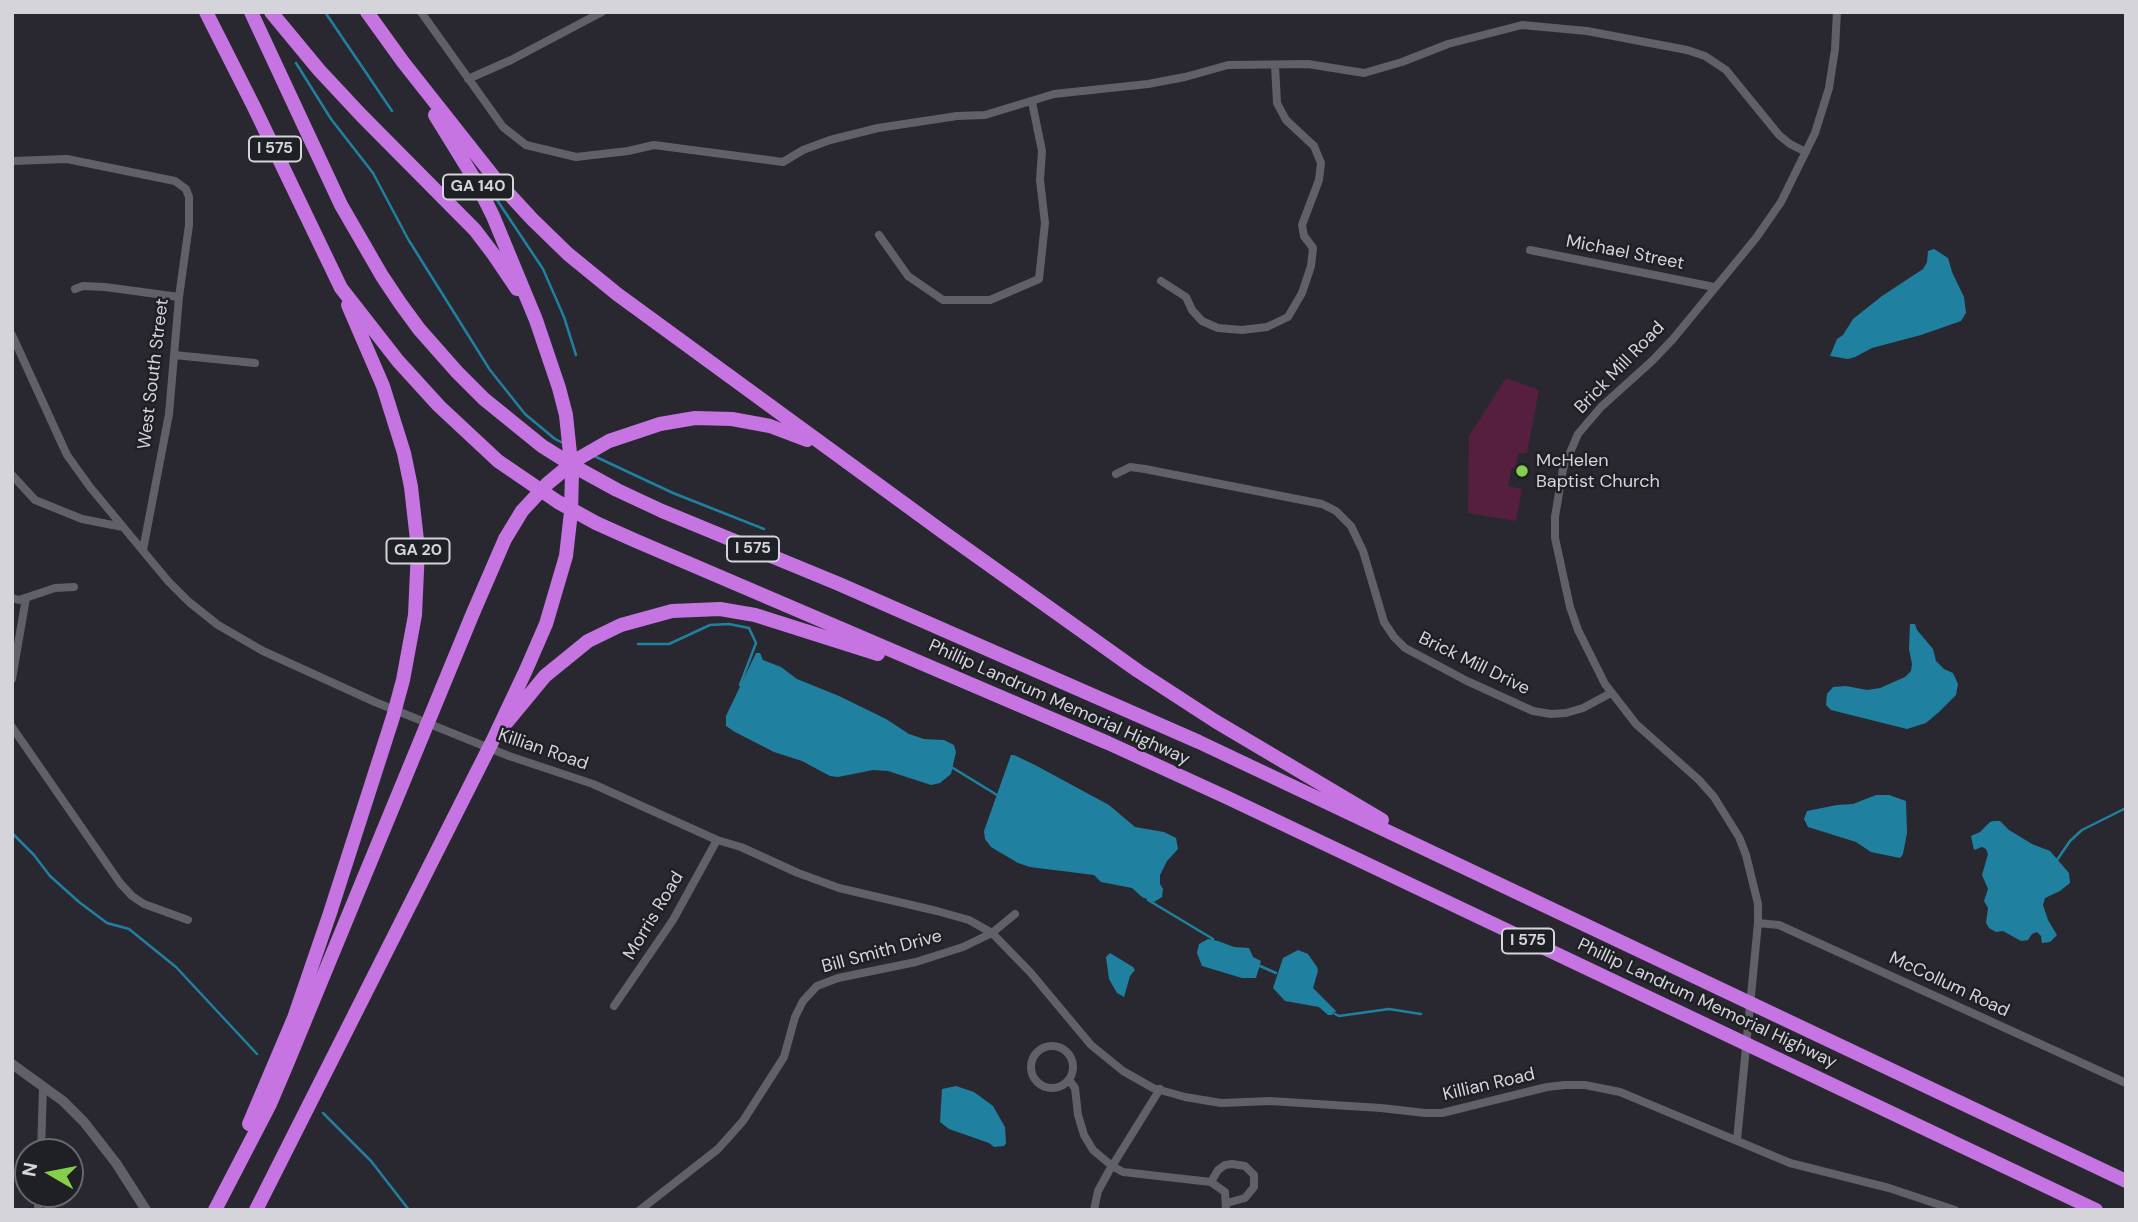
<!DOCTYPE html>
<style>
body{margin:0}
#map{position:relative;width:2138px;height:1222px;overflow:hidden;background:#292830;font-family:"DM Sans",sans-serif}
canvas{display:block}
.frame{position:absolute;inset:0;border:14px solid #d4d4da;pointer-events:none}
.north{position:absolute;left:14px;top:1138px;width:70px;height:70px;box-sizing:border-box;background:#1f1f26;border:2px solid #67676e;border-radius:50%;rotate:280deg;font-size:19px;font-weight:700;line-height:28px;text-align:center;color:#d4d4da}
.north::after{content:'';display:block;margin:auto;width:24px;height:32px;background:#86cf4b;clip-path:polygon(50% 0,100% 100%,50% 72%,0 100%)}
</style>
<div id="map">
<canvas width="2138" height="1222"></canvas>
<div class="frame"></div>
<div class="north">N</div>
</div>
<script>
const g = document.querySelector('canvas').getContext('2d');
g.lineJoin = 'round';
function paint(path, color) { g.fillStyle = color; g.fill(path, 'evenodd'); }
const toPath = rows => new Path2D(rows.map(r => 'M' + r).join(''));
function trace(path, color, width, dash) { g.strokeStyle = color; g.lineWidth = width; g.lineCap = dash ? 'butt' : 'round'; g.setLineDash(dash || []); g.stroke(path); }
function label(font, color, halo, rows, align = 'center') {
  g.font = font + ' "DM Sans",sans-serif'; g.lineWidth = 5; g.setLineDash([]); g.textBaseline = 'middle'; g.strokeStyle = halo; g.fillStyle = color; for (const [text, x, y, turn = 0] of rows) {
    g.save(); g.translate(x, y); g.rotate((+turn || 0) * Math.PI / 180); g.textAlign = isNaN(turn) ? turn : align; if (halo) g.strokeText(text, 0, 0); g.fillText(text, 0, 0); g.restore();
  }
}
paint(toPath([
 [1506,378,1539,390,1527,453,1518,453,1516,468,1512,467,1508,486,1522,489,1516,521,1468,513,1469,436]
]), '#571f3f');
paint(toPath([
 [1934,249,1948,258,1952,272,1964,297,1966,313,1961,321,1921,335,1872,348,1855,357,1848,359,1830,356,1837,339,1843,335,1853,319,1882,296,1923,269,1927,262,1928,251],
 [1910,624,1915,624,1917,630,1933,649,1936,661,1944,669,1953,673,1958,684,1956,695,1939,712,1926,723,1907,729,1831,710,1826,705,1827,694,1833,687,1846,686,1867,690,1880,688,1905,677,1911,671,1912,664,1909,649],
 [756,653,760,653,763,660,781,667,797,679,839,696,886,719,909,734,924,739,944,740,954,745,956,752,951,774,940,783,931,785,888,771,873,770,838,777,830,776,802,761,774,752,735,732,726,726,726,716],
 [1011,755,1014,755,1035,765,1109,805,1135,827,1164,832,1176,838,1178,849,1167,861,1160,875,1160,884,1163,889,1162,897,1154,902,1142,897,1132,888,1101,882,1094,875,1030,867,1018,863,991,847,985,839,984,831],
 [1876,795,1889,795,1906,801,1907,833,1903,854,1900,858,1871,852,1856,842,1808,827,1804,819,1807,811,1837,805,1853,804],
 [1994,821,2000,821,2009,830,2032,844,2050,851,2069,873,2070,883,2060,891,2045,898,2043,905,2048,920,2057,935,2050,942,2042,943,2041,936,2037,932,2032,934,2028,940,2021,941,2003,931,1996,932,1989,928,1986,923,1988,908,1984,901,1988,889,1982,875,1988,854,1986,849,1982,847,1974,850,1971,836,1980,832,1990,822],
 [1208,939,1218,941,1234,947,1249,948,1253,957,1261,961,1256,978,1242,978,1202,966,1197,953,1199,944],
 [1298,950,1308,954,1317,967,1318,971,1313,988,1336,1011,1332,1015,1328,1015,1319,1007,1285,1001,1273,988,1283,958],
 [1110,953,1133,967,1135,970,1130,976,1124,997,1117,993,1109,979,1106,957],
 [956,1086,974,1092,993,1106,1005,1127,1006,1143,1004,1146,994,1147,989,1143,949,1129,940,1122,942,1089]
]), '#2080a0');
trace(toPath([
 [325,12,392,111],
 [296,63,331,119,373,173,408,239,490,370,525,414,555,439,565,444],
 [495,197,543,269,564,317,576,355],
 [594,456,673,493,764,529],
 [638,644,669,644,710,625,729,624,749,628,756,643,740,685],
 [953,768,997,795],
 [12,833,34,855,50,876,79,902,107,923,129,929,176,967,257,1054],
 [2057,860,2070,841,2082,830,2126,808],
 [1148,900,1213,939],
 [1260,966,1276,973],
 [1335,1014,1339,1016,1389,1009,1421,1014],
 [323,1113,371,1161,409,1210]
]), '#2080a0', 2.5);
trace(toPath([
 [421,12,503,127,526,145,576,157,628,151,654,145,783,162,803,150,830,140,878,128,957,116,985,115,1054,94,1148,84,1185,77,1228,65,1308,64,1364,73,1402,62,1448,44,1522,25,1587,31,1687,50,1705,56,1726,70,1779,135,1790,144,1806,152],
 [468,79,511,60,602,12],
 [12,161,67,159,175,181,186,189,189,197,189,225,179,297,169,414,143,550],
 [879,235,908,276,943,300,990,300,1039,279,1045,223,1040,180,1042,151,1032,102],
 [1530,250,1714,287],
 [1161,281,1186,297,1192,310,1202,321,1218,328,1242,330,1267,327,1288,317,1302,293,1311,266,1313,248,1304,236,1302,225,1319,180,1321,163,1314,146,1286,120,1277,103,1275,65],
 [75,289,83,286,105,287,179,297],
 [12,335,67,455,90,487,168,581,189,602,218,625,263,651,375,702,509,756,593,784,717,840,741,847,798,873,839,888,937,911,969,920,992,933,1030,972,1091,1045,1123,1071,1153,1088,1185,1097,1221,1103,1270,1101,1381,1108,1425,1113,1442,1113,1547,1087,1565,1085,1585,1085,1620,1092,1790,1163,1889,1188,1955,1210],
 [174,355,255,363],
 [1116,474,1130,467,1145,469,1322,504,1336,511,1351,526,1363,551,1384,622,1394,637,1405,648,1467,681,1533,711,1551,714,1566,713,1583,708,1611,693],
 [12,475,35,500,82,519,123,527],
 [12,598,19,600,55,588,74,587],
 [12,679,26,598],
 [12,727,120,883,132,896,144,904,188,920],
 [1758,923,1779,925,2126,1083],
 [614,1006,673,920,717,840],
 '1031 1067a21 21 0 1 1 42 0a21 21 0 1 1-42 0Z',
 [1069,1080,1075,1088,1078,1115,1084,1135,1093,1150,1112,1166,1123,1172,1211,1182,1225,1192,1226,1210],
 [1737,1140,1758,923,1758,904,1746,855,1739,837,1714,797,1699,780,1636,724,1605,684,1578,630,1570,607,1555,538,1555,517,1563,469,1578,434,1601,407,1652,361,1673,339,1756,238,1781,202,1815,133,1829,88,1835,49,1837,12],
 [41,1152,43,1087],
 [1211,1182,1218,1170,1225,1165,1232,1164,1245,1166,1254,1175,1254,1187,1245,1198,1227,1203],
 [38,1210,39,1194],
 [640,1210,718,1149,743,1121,784,1057,795,1017,803,1001,817,986,838,978,916,962,963,947,992,933,1015,914],
 [1094,1210,1098,1191,1109,1171,1160,1089]
]), '#606068', 8);
trace(toPath([
 [12,1064,63,1101,84,1122,116,1163,146,1210]
]), '#606068', 10);
trace(toPath([
 [206,12,254,107,341,288,398,361,439,406,498,461,558,502,596,523,634,540,1108,743,1226,797,2096,1210],
 [251,12,341,205,382,276,400,303,419,329,457,372,484,399,542,446,577,468,617,490,662,511,839,584,1199,742,2126,1181],
 [271,12,319,70,361,115,475,230,494,255,517,289],
 [367,12,403,62,497,181,532,219,568,254,617,294,943,532,1138,671,1215,721,1382,820],
 [507,722,545,676,588,641,621,625,672,611,720,609,755,615,878,654],
 [249,1124,294,1018,330,913,393,717,403,680,415,615,418,549,411,487,404,453,383,386,348,305],
 [215,1210,270,1104,287,1064,473,613,505,539,522,511,547,484,576,460,609,441,660,424,695,418,732,419,770,426,807,440],
 [256,1210,492,742,526,670,546,624,566,556,571,512,572,473,566,415,559,388,536,320,493,216,475,180,435,115]
]), '#c774e3', 14);
for (const [x, y, r, color] of [
 [1522,471,7,"#86cf4b"]
]) { const dot = new Path2D(); dot.arc(x, y, r, 0, 2 * Math.PI); g.fillStyle = color; g.fill(dot); trace(dot, '#1f1f26', 2.5); }
for (const [x, y, w] of [
 [275,149,52],
 [478,187,70],
 [753,549,52],
 [418,551,63],
 [1528,941,52]
]) { const box = new Path2D(); box.roundRect(x - w / 2, y - 12.5, w, 25, 5); g.fillStyle = '#1f1f26'; g.fill(box); trace(box, '#d4d4da', 2); }
label('bold 16px', '#d4d4da', null, [
 ["I 575",275,149],
 ["GA 140",478,187],
 ["I 575",753,549],
 ["GA 20",418,551],
 ["I 575",1528,941]
]);
label('18px', '#d4d4da', '#1f1f26', [
 ["Michael Street",1625,253,11],
 ["Brick Mill Road",1620,368,-46],
 ["West South Street",154,374,-83],
 ["Brick Mill Drive",1474,664,26],
 ["Phillip Landrum Memorial Highway",1059,703,24],
 ["Killian Road",543,750,19],
 ["Morris Road",654,916,-59],
 ["Bill Smith Drive",882,952,-15],
 ["McCollum Road",1949,985,25],
 ["Phillip Landrum Memorial Highway",1707,1004,25],
 ["Killian Road",1489,1085,-13]
]);
label('18px', '#d4d4da', '#1f1f26', [
 ["McHelen",1536,461],
 ["Baptist Church",1536,482]
], 'left');
</script>
